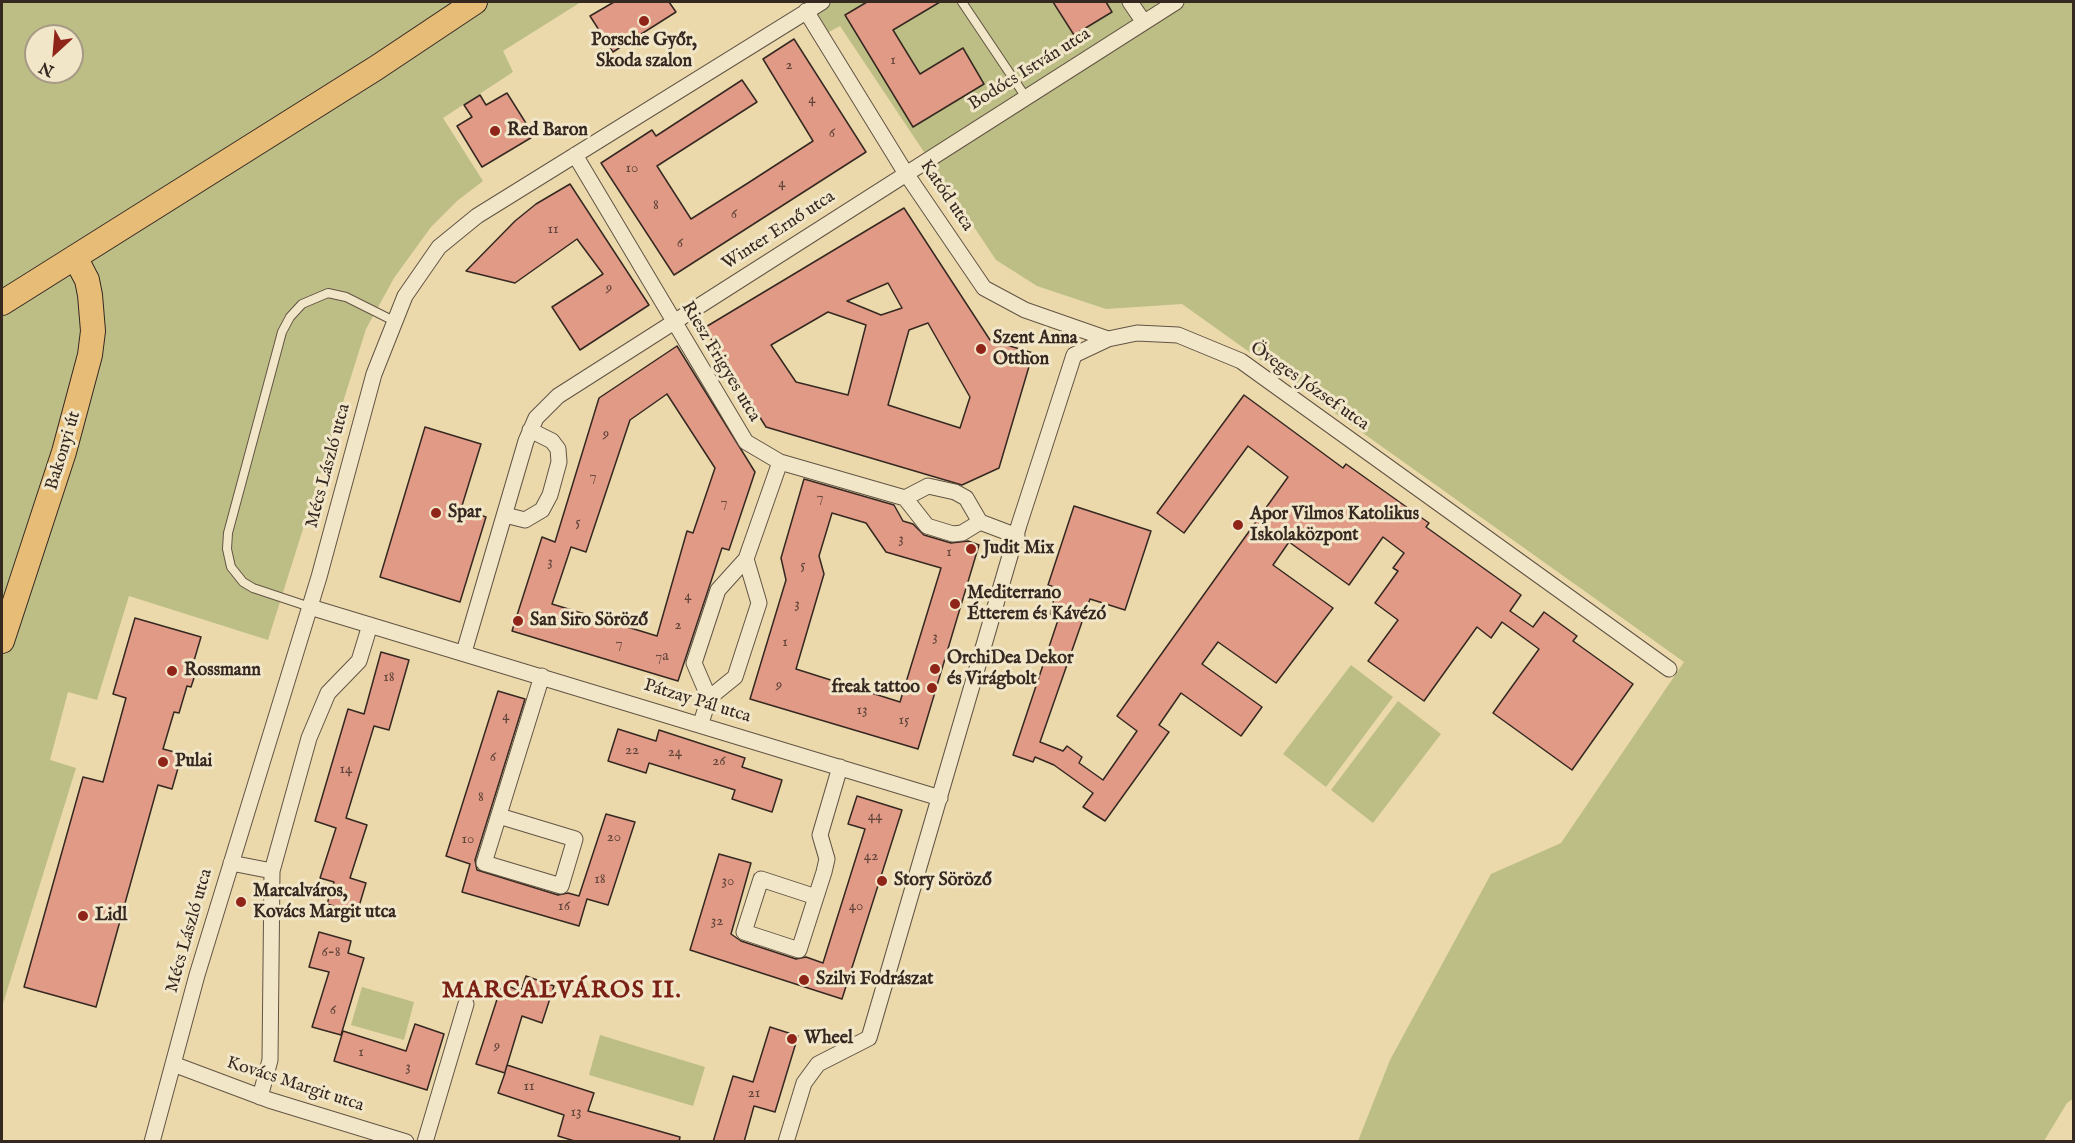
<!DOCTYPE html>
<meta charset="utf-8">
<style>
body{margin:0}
#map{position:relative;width:2075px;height:1143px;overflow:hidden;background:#ebd9ac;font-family:"IM FELL English",serif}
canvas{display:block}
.frame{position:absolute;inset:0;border:3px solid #352821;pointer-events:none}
.north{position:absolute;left:24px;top:24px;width:60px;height:60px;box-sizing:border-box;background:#f2e6c9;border:2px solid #a69a86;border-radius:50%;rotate:206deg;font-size:16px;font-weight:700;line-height:24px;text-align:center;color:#352821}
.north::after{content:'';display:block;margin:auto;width:21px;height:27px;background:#8f2418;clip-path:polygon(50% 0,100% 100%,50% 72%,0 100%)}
</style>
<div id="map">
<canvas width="2075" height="1143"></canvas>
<div class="frame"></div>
<div class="north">N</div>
</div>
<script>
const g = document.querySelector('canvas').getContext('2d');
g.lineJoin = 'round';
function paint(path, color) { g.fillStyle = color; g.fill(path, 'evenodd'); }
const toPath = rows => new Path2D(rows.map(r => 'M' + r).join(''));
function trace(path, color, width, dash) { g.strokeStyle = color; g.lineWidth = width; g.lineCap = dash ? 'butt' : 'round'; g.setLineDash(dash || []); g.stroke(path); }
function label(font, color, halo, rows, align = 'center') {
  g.font = font + ' "IM FELL English",serif'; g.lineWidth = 6; g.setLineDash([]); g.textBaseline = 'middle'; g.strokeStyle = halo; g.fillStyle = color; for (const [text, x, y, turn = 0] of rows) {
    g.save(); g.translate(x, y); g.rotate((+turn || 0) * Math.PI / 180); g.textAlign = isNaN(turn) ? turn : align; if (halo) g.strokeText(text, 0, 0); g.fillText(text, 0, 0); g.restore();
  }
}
paint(toPath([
 [2,2,581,2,503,51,513,72,443,118,483,181,457,201,431,227,394,278,366,329,268,640,129,596,97,700,68,692,50,760,76,768,2,1007],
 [36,36,72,36,72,72,36,72],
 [808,2,2073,2,2074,1098,2067,1103,2044,1141,1358,1141,1390,1060,1491,874,1561,843,1684,662,1182,304,1106,309,1037,286,996,260,840,26,827,33],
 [1351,665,1393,697,1326,787,1283,754],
 [1398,701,1441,734,1373,823,1331,790],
 [362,987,414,1002,404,1040,351,1025],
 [600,1035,705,1067,693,1106,589,1075]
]), '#bdbe85');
const building = toPath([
 [614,2,669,2,676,12,613,52,590,16,614,2],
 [867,2,940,2,893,30,920,74,963,48,984,84,913,127,845,15,867,2],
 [1053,2,1106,2,1112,12,1074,35,1053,2],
 [794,39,866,152,674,275,601,163,652,130,656,136,742,80,757,102,657,166,691,219,748,183,813,141,763,59,794,39],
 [507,93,534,136,482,167,457,126,472,117,464,105,480,95,486,105,507,93],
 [570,184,649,305,580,350,552,307,603,274,577,239,515,283,466,271,515,221,536,204,570,184],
 [904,208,990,340,1033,353,999,468,962,485,766,427,704,328,904,208],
 [888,283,902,308,881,315,847,301,888,283],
 [828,312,866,325,848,395,796,382,771,345,828,312],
 [928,323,970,397,960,428,888,405,909,330,928,323],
 [677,346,755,472,729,550,722,548,678,681,512,631,542,537,555,542,599,398,677,346],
 [667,394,715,468,693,533,687,531,657,636,552,604,571,547,586,552,630,420,667,394],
 [1244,395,1343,468,1346,464,1429,523,1426,527,1521,595,1510,611,1533,627,1544,612,1577,636,1573,641,1633,684,1572,770,1493,713,1539,649,1502,622,1491,638,1477,627,1424,701,1368,661,1398,620,1375,603,1398,571,1393,568,1404,553,1383,537,1349,585,1289,542,1273,565,1333,608,1276,683,1218,642,1202,664,1262,707,1241,736,1181,693,1159,725,1169,732,1105,821,1083,807,1093,793,1054,765,1035,757,1033,762,1013,755,1059,617,1050,614,1057,588,1048,585,1074,506,1151,531,1125,610,1090,599,1040,742,1063,751,1067,746,1082,757,1079,763,1103,780,1137,731,1117,716,1288,477,1248,446,1184,533,1157,513,1244,395],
 [425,427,481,444,461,509,486,517,460,602,380,577,425,427],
 [804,479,894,505,903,521,913,524,924,535,951,543,968,541,979,545,918,749,750,699,786,580,781,558,804,479],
 [832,513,866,523,886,552,941,568,900,702,796,669,824,574,819,556,832,513],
 [135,618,201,637,193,664,198,666,191,687,187,686,179,713,174,712,163,749,182,754,172,789,158,785,96,1007,24,987,83,777,103,782,126,698,113,694,135,618],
 [381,652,409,660,389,730,374,726,346,818,367,825,350,878,366,883,357,913,327,904,334,882,320,878,336,828,315,821,348,709,364,714,381,652],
 [498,691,525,699,475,860,477,870,558,895,568,893,579,896,606,814,635,822,608,905,587,899,579,926,462,892,470,864,446,856,498,691],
 [618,729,656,741,659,730,745,758,742,767,782,780,772,812,732,799,735,790,649,763,646,773,608,761,618,729],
 [857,796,902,810,842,999,690,950,719,854,751,863,731,934,741,941,796,959,806,957,823,963,865,829,848,824,857,796],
 [319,932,351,941,348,953,364,958,341,1035,312,1027,329,972,309,967,319,932],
 [526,976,554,986,542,1023,522,1016,505,1072,507,1065,594,1093,588,1111,680,1137,679,1142,578,1142,558,1136,564,1115,498,1093,505,1073,476,1064,502,984,521,991,526,976],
 [415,1024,444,1034,427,1090,334,1061,343,1031,406,1051,415,1024],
 [770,1027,798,1036,775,1112,754,1106,744,1142,713,1142,733,1076,753,1082,770,1027]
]);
paint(building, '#e09a85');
trace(building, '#352821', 1.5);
const lane = toPath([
 [962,2,1025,96],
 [310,607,253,588,243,582,231,567,227,549,228,533,282,332,290,317,302,304,328,293,346,297,394,321]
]);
const street = toPath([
 [1130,2,1143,21],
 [806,11,905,172,984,288,1025,310,1108,339],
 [575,155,746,442,780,462,905,498,927,526,953,534,962,533,980,522],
 [905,498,928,486,955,492,966,498,980,522,1017,536],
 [505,515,525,520,542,510,550,495,559,462,558,449,552,441,530,430],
 [310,607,940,798],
 [464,652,526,441,536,418,558,396,1176,2],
 [709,698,694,663,718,590,746,559,780,462],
 [701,723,709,698,735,677,759,603,746,559],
 [499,816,575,839,561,886,484,863,542,676],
 [231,863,272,871],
 [816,897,761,879,744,932,799,950,824,872,827,859,820,835,840,767],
 [173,1064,269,1100,406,1142],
 [260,1097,270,1060,272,871,309,738,328,693,359,661,370,625],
 [152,1142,197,975,319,577,374,374,405,296,439,247,477,216,822,2],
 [425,1142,466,1004],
 [786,1142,804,1083,818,1064,869,1038,1019,525,1074,355,1108,339,1137,333,1178,335,1241,361,1669,669]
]);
const primary = toPath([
 [2,303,376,68,475,2],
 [2,641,64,452,90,355,93,331,90,295,87,280,75,257]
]);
trace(lane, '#625444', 10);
trace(street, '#625444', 17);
trace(primary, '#352821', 26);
trace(lane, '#f2e6c9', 8);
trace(street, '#f2e6c9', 15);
trace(primary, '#e6bc76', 24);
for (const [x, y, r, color] of [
 [644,21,6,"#8f2418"],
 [495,131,6,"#8f2418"],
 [981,349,6,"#8f2418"],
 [436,513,6,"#8f2418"],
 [1238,525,6,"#8f2418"],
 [971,549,6,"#8f2418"],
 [955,604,6,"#8f2418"],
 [518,621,6,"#8f2418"],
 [935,669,6,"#8f2418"],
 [172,671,6,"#8f2418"],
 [932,688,6,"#8f2418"],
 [163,762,6,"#8f2418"],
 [882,881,6,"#8f2418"],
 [241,902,6,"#8f2418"],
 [83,916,6,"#8f2418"],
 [804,980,6,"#8f2418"],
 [792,1039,6,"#8f2418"]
]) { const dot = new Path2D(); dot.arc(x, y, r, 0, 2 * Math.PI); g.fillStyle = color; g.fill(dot); trace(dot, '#f2e6c9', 2); }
label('15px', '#60443a', null, [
 ["1",893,61],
 ["2",789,66],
 ["4",812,100],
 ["6",832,134],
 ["10",632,169],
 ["4",782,184],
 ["8",656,206],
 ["6",734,215],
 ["11",553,230],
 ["6",680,244],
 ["9",609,289],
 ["9",606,435],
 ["7",593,477],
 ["7",820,498],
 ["7",724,503],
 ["5",578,523],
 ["3",901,540],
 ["1",949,553],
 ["3",550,563],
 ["5",803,566],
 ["4",688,597],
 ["3",797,605],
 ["2",678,626],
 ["3",935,638],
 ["1",785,643],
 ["7",619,644],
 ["7a",662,657],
 ["18",389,678],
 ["9",779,686],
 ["13",862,711],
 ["4",506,717],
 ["15",904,721],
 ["22",632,751],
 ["24",675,753],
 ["6",493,758],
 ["26",719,762],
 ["14",346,770],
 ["8",481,798],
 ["44",875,817],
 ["20",614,838],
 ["10",468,840],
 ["42",871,857],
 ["18",600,880],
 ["30",728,882],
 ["16",564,907],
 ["40",856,907],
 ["32",717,922],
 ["6-8",331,953],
 ["6",333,1011],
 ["9",497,1047],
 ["1",361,1053],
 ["3",408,1068],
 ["11",529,1087],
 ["21",754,1094],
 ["13",576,1113]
]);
label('bold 18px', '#352821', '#f2e6c9', [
 ["Porsche Győr,",644,41,"center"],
 ["Skoda szalon",644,62,"center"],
 ["Red Baron",507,131],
 ["Szent Anna",993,339],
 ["Otthon",993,360],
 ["Spar",448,513],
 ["Apor Vilmos Katolikus",1250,515],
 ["Iskolaközpont",1250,536],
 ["Judit Mix",983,549],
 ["Mediterrano",967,594],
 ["Étterem és Kávézó",967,615],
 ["San Siro Söröző",530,621],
 ["OrchiDea Dekor",947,659],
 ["és Virágbolt",947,680],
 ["Rossmann",184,671],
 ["freak tattoo",920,688,"right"],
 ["Pulai",175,762],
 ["Story Söröző",894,881],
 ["Marcalváros,",253,892],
 ["Kovács Margit utca",253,913],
 ["Lidl",95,916],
 ["Szilvi Fodrászat",816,980],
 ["Wheel",804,1039]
], 'left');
label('18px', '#352821', '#f2e6c9', [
 ["Bodócs István utca",1030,70,-32],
 ["Katód utca",946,196,56],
 ["Winter Ernő utca",779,231,-33],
 ["Riesz Frigyes utca",720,362,59],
 ["Öveges József utca",1309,387,35],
 ["Bakonyi út",64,451,-73],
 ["Mécs László utca",329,466,-75],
 ["Pátzay Pál utca",697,702,17],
 ["Mécs László utca",190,931,-74],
 ["Kovács Margit utca",295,1085,18]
]);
g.letterSpacing = '1.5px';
label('bold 24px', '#7a1f14', '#f2e6c9', [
 ["MARCALVÁROS II.",562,992]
]);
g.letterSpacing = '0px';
</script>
